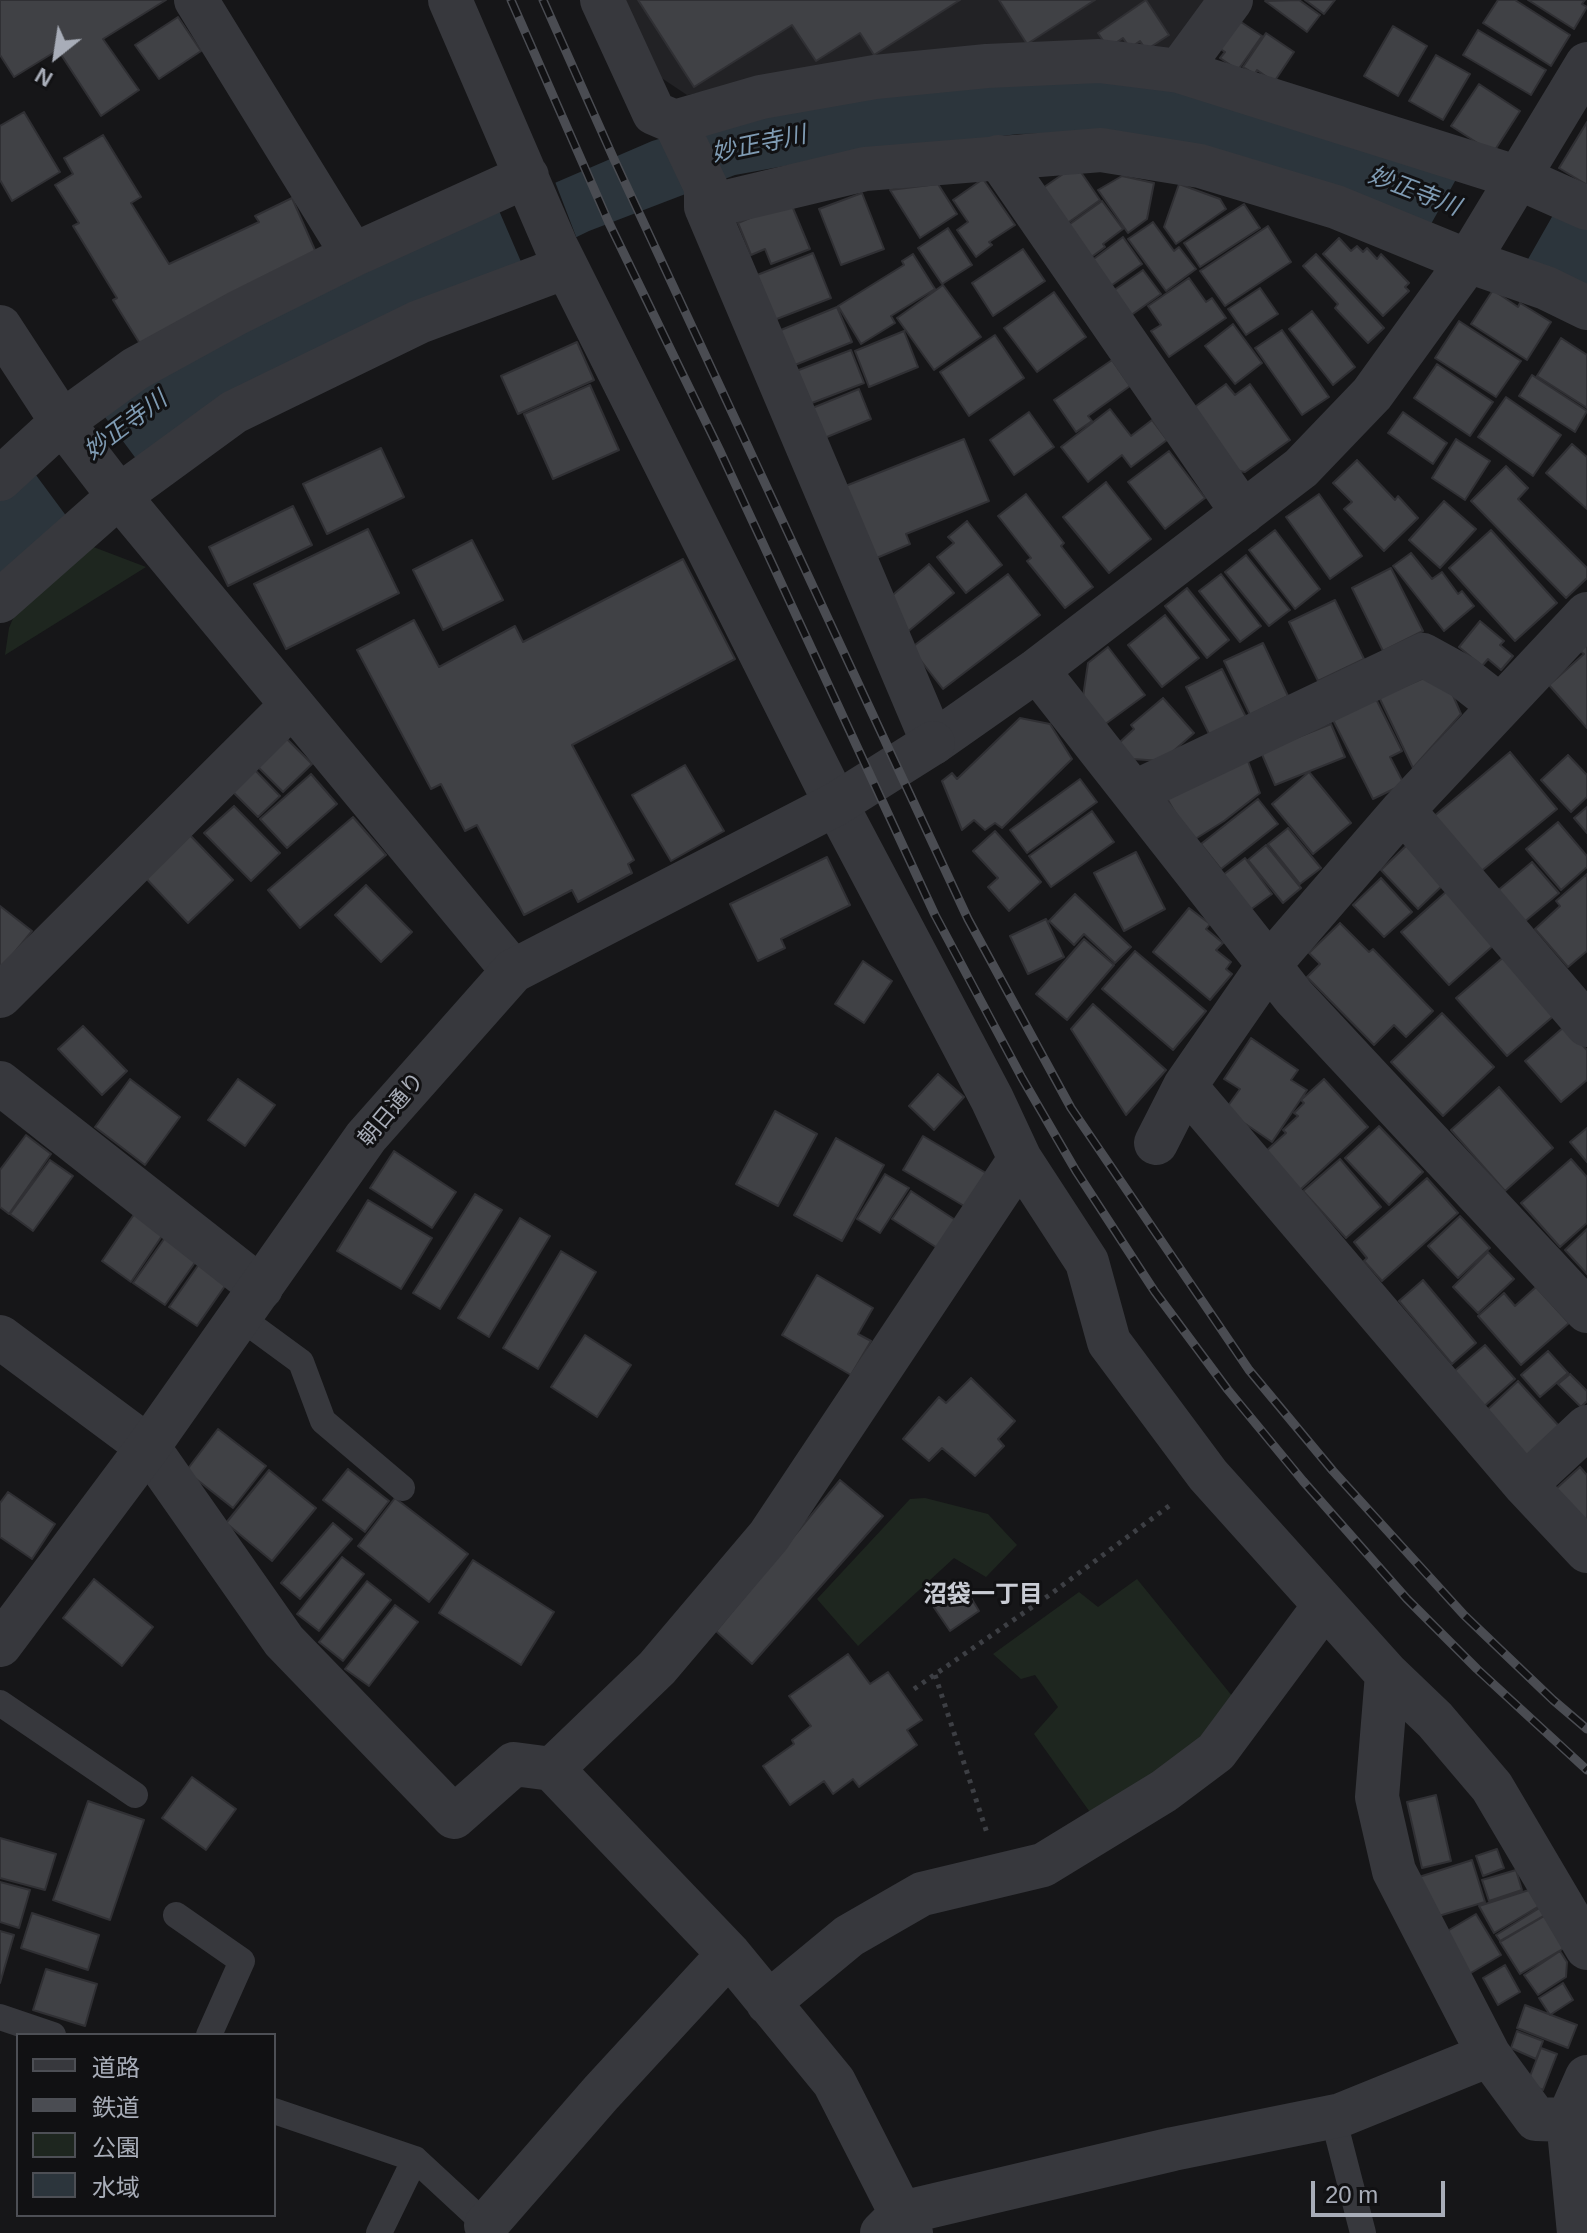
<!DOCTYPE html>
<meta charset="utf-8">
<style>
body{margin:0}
#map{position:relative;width:1587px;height:2233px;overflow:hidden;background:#161618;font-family:Arial,"Noto Sans JP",sans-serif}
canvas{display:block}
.legend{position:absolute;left:16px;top:2033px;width:260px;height:184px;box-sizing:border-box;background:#111113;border:2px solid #4d4f55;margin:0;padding:10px 14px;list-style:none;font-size:24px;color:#a8adb8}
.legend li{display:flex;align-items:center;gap:16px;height:40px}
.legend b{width:40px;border:2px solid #4d4f55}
.north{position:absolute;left:16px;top:16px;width:80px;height:80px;-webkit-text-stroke:6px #111113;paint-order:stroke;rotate:210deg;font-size:22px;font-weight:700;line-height:32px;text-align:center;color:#a8adb8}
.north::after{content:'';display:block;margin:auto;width:28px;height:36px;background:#a8adb8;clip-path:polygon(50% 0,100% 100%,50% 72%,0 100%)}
.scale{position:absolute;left:1311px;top:2181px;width:134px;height:36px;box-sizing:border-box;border:4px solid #a8adb8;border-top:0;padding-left:10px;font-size:24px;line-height:28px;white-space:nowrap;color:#a8adb8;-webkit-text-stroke:6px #111113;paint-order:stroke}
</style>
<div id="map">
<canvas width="1587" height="2233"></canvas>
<ul class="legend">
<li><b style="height:10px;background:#37383d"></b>道路</li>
<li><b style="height:10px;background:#4a4c52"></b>鉄道</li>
<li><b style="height:22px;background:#1e261f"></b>公園</li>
<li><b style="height:22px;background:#2c353c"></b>水域</li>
</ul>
<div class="north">N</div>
<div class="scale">20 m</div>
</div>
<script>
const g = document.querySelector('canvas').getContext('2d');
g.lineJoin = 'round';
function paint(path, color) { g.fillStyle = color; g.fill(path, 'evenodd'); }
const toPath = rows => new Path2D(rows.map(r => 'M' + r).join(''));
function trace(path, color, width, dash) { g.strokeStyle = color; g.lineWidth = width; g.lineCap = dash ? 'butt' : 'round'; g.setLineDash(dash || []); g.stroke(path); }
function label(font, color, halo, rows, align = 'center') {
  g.font = font + ' Arial,"Noto Sans JP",sans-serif'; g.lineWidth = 6; g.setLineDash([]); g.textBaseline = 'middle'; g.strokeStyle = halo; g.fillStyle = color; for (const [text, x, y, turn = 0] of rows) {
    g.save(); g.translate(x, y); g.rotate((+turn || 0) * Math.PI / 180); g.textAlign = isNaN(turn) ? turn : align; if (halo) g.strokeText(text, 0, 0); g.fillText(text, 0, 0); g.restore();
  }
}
paint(toPath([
 [623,0,1208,0,1175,45,1152,56,874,59,687,95,657,75]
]), '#222225');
paint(toPath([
 [83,543,146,567,5,655,9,628,19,604],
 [925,1498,988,1514,1017,1545,986,1577,954,1558,858,1646,817,1599,910,1499],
 [1137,1579,1237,1702,1210,1743,1097,1822,1034,1734,1058,1707,1035,1675,1021,1679,993,1654,1079,1592,1098,1607]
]), '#1e261f');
paint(toPath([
 [1076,77,1194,91,1587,224,1587,290,1079,133,1018,134,823,159,735,175,589,231,523,263,0,578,0,500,121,393,499,207,652,141,706,125,826,99]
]), '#2c353c');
paint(toPath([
 [1459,174,1557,208,1523,268,1426,233],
 [554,179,577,239,522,264,497,206],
 [99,409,140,464,67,517,30,467]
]), '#161618');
const building = toPath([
 [0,0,166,0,103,39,139,90,101,116,58,50,14,77,0,55,0,0],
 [638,0,960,0,874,55,860,33,816,61,792,25,694,87,638,0],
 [999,0,1095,0,1027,44,999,0],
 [1146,0,1169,35,1146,50,1140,41,1130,48,1123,38,1108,48,1098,33,1146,0],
 [1299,0,1320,15,1307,32,1265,1,1299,0],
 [1305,0,1335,0,1324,14,1305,0],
 [1498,0,1515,0,1570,35,1551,66,1483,23,1498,0],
 [1528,0,1585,0,1582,4,1587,7,1574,29,1528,0],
 [178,17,201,51,159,79,135,45,178,17],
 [1235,18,1262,36,1238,70,1220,58,1225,52,1216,46,1235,18],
 [1393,26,1427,46,1398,96,1364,76,1393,26],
 [1478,30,1546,70,1531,95,1463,55,1478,30],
 [1266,33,1294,52,1274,82,1257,70,1255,74,1243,67,1266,33],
 [1436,55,1470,74,1443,120,1409,101,1436,55],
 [1479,84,1520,111,1493,153,1451,126,1479,84],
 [24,112,60,172,12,201,0,180,0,126,24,112],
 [1587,122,1587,185,1559,168,1587,122],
 [103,135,141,197,131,203,169,264,259,222,255,216,292,198,318,257,142,347,113,300,117,298,73,226,79,223,55,185,73,174,64,158,103,135],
 [1076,165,1100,200,1062,227,1037,192,1076,165],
 [1122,176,1154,183,1147,219,1128,233,1098,190,1122,176],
 [983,179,1015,225,989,242,992,245,976,257,957,230,968,222,953,200,983,179],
 [938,184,957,214,920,238,890,190,938,184],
 [1179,184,1220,199,1226,209,1176,244,1164,227,1179,184],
 [862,193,884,249,841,265,819,209,862,193],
 [790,201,810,249,771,264,765,249,751,255,738,223,790,201],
 [1102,201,1123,229,1103,244,1105,247,1086,261,1063,229,1102,201],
 [1244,204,1260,228,1200,267,1184,243,1244,204],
 [1153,222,1174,251,1179,247,1196,269,1166,291,1128,239,1153,222],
 [1268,226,1291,262,1225,306,1200,271,1268,226],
 [948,228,972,265,942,284,918,248,948,228],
 [1123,237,1142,264,1105,290,1087,264,1123,237],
 [1339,238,1351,251,1357,246,1363,252,1367,248,1377,259,1381,254,1409,283,1405,287,1409,291,1383,316,1323,254,1339,238],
 [1023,249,1045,281,993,316,972,283,1023,249],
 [813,253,831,298,769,322,752,277,813,253],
 [913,254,935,289,891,316,895,323,861,344,838,306,904,265,902,261,913,254],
 [1316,254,1384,328,1368,343,1335,308,1338,304,1303,266,1316,254],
 [1143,270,1161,294,1127,318,1110,293,1143,270],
 [1189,278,1206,302,1212,298,1226,318,1169,357,1151,331,1161,325,1148,306,1189,278],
 [943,285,981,337,934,370,897,318,943,285],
 [1260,288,1278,314,1246,335,1228,309,1260,288],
 [1493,290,1518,307,1520,303,1551,322,1527,360,1471,324,1493,290],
 [1054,292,1086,337,1037,372,1004,328,1054,292],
 [837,307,852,342,790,367,776,332,837,307],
 [1312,311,1355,367,1333,385,1289,329,1312,311],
 [1459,321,1521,361,1496,397,1435,358,1459,321],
 [1233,324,1262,363,1235,384,1205,346,1233,324],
 [1282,330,1329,397,1302,415,1255,348,1282,330],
 [904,331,918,367,869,387,855,351,904,331],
 [995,335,1024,378,969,416,940,372,995,335],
 [1561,338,1587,355,1587,408,1537,376,1561,338],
 [577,342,594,380,518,414,501,376,577,342],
 [851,350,864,383,804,406,791,373,851,350],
 [1112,360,1130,386,1088,416,1092,421,1076,432,1054,400,1112,360],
 [1437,364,1493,402,1470,436,1414,398,1437,364],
 [1532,375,1587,411,1575,432,1519,396,1532,375],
 [1226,384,1235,395,1250,384,1290,440,1245,472,1229,469,1188,412,1226,384],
 [590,385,619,450,553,479,524,414,590,385],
 [859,389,871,419,822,439,810,409,859,389],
 [1506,397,1561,435,1533,476,1478,437,1506,397],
 [1110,409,1131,436,1152,420,1167,440,1131,467,1122,455,1088,482,1061,447,1110,409],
 [1029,412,1054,447,1014,475,990,440,1029,412],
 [1403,412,1447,443,1433,464,1388,433,1403,412],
 [964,439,989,501,906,534,910,544,867,562,843,487,964,439],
 [1456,439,1490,461,1465,500,1432,478,1456,439],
 [1572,444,1587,457,1587,509,1546,473,1572,444],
 [381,448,404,497,327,534,303,484,381,448],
 [1169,451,1205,498,1165,529,1128,482,1169,451],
 [1357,460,1395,500,1398,496,1418,518,1384,551,1344,509,1352,502,1333,483,1357,460],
 [1506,466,1528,488,1518,499,1587,568,1587,578,1566,598,1471,501,1506,466],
 [1106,482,1151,539,1109,573,1063,517,1106,482],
 [1026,494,1064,543,1061,546,1093,587,1065,608,1027,561,1031,558,998,516,1026,494],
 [1319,494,1362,556,1330,579,1286,517,1319,494],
 [1444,501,1476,529,1440,568,1409,540,1444,501],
 [293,506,312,545,228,586,209,547,293,506],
 [967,521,1002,565,966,593,937,557,954,543,948,537,967,521],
 [368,529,399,593,286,649,254,584,368,529],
 [1275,530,1320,589,1295,609,1249,550,1275,530],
 [1491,530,1557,603,1515,641,1449,568,1491,530],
 [472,540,503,600,443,630,413,570,472,540],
 [1411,553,1432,579,1442,572,1458,594,1462,591,1474,606,1444,631,1393,566,1411,553],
 [1246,555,1290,610,1269,626,1225,572,1246,555],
 [683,559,735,659,572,745,634,860,628,864,632,873,578,902,572,890,524,915,477,825,465,831,441,784,431,789,357,650,414,620,439,667,515,626,523,642,683,559],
 [929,564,954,593,905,634,881,605,929,564],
 [1391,568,1423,631,1383,651,1352,588,1391,568],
 [1008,574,1040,615,943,689,911,648,1008,574],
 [1221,574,1261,626,1240,642,1199,591,1221,574],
 [1187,588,1229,640,1207,658,1165,606,1187,588],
 [1335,600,1364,659,1318,681,1289,622,1335,600],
 [1165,615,1199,658,1162,687,1128,645,1165,615],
 [1480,621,1504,641,1500,645,1513,656,1501,670,1488,659,1482,666,1459,647,1480,621],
 [1263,643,1288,696,1250,715,1224,661,1263,643],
 [1587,643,1587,728,1549,685,1584,654,1579,650,1587,643],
 [1108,647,1145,695,1104,725,1083,697,1088,663,1108,647],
 [1222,669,1246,717,1210,736,1186,687,1222,669],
 [1431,675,1445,677,1461,714,1413,768,1379,697,1431,675],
 [1163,698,1194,733,1162,761,1132,759,1119,743,1134,729,1131,725,1163,698],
 [1376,699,1402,751,1390,757,1404,784,1373,799,1333,720,1376,699],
 [1020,718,1050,724,1072,759,1002,828,995,823,985,830,974,820,962,830,942,781,952,773,957,779,1020,718],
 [1331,724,1345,757,1275,785,1261,752,1331,724],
 [286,738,312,764,283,792,257,766,286,738],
 [1510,752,1557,809,1479,873,1433,817,1510,752],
 [1568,755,1587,775,1587,797,1571,812,1541,780,1568,755],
 [1246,756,1260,793,1224,821,1192,841,1162,790,1246,756],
 [685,765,724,831,671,861,632,795,685,765],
 [253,768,280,796,258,817,231,790,253,768],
 [1309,772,1351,823,1313,854,1272,804,1309,772],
 [311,774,337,804,287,848,260,819,311,774],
 [1080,779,1097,802,1027,853,1010,830,1080,779],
 [1258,799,1278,824,1221,869,1201,844,1258,799],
 [234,806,280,853,251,881,204,833,234,806],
 [1587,807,1587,833,1574,818,1587,807],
 [1092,811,1114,842,1051,887,1029,856,1092,811],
 [353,817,386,855,300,928,268,890,353,817],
 [1558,822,1587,856,1587,867,1561,890,1526,849,1558,822],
 [1288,828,1321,868,1300,884,1268,844,1288,828],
 [995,831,1041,882,1009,911,988,887,998,878,973,851,995,831],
 [187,832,233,880,188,923,142,874,187,832],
 [1408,844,1445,883,1418,909,1381,870,1408,844],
 [1266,845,1301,888,1283,903,1248,860,1266,845],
 [1136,852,1165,909,1124,931,1094,873,1136,852],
 [827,857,850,905,781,939,785,948,758,961,730,904,827,857],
 [1245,858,1272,894,1250,910,1223,875,1245,858],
 [1532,862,1559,893,1523,923,1496,892,1532,862],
 [1587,874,1587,951,1568,967,1535,929,1560,906,1556,901,1587,874],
 [1381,878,1412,912,1384,937,1353,905,1381,878],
 [366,885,412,932,381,962,335,915,366,885],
 [1447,891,1495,944,1449,985,1401,932,1447,891],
 [1075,894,1131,947,1115,963,1084,934,1074,945,1049,921,1075,894],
 [0,906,32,931,1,969,0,968,0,906],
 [1189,908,1210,924,1206,929,1223,943,1216,950,1231,962,1226,969,1232,974,1210,1000,1153,952,1189,908],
 [1046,919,1064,957,1028,974,1010,936,1046,919],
 [1340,923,1369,952,1373,949,1433,1011,1406,1037,1394,1025,1374,1045,1307,977,1320,964,1309,953,1340,923],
 [1084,939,1114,965,1067,1020,1036,994,1084,939],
 [1135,951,1206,1011,1173,1050,1102,989,1135,951],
 [1506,955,1557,1013,1507,1056,1456,998,1506,955],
 [863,961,892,981,864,1023,835,1004,863,961],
 [1093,1004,1166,1070,1126,1115,1071,1029,1093,1004],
 [1442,1013,1494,1067,1443,1116,1391,1062,1442,1013],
 [83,1026,127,1071,102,1095,58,1049,83,1026],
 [1565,1026,1587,1050,1587,1080,1561,1102,1525,1061,1565,1026],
 [1251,1038,1298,1070,1291,1080,1307,1090,1272,1142,1225,1110,1240,1089,1224,1079,1251,1038],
 [938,1074,964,1097,934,1130,909,1106,938,1074],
 [130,1079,180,1117,145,1165,95,1127,130,1079],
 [238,1079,275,1105,245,1146,208,1120,238,1079],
 [1324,1079,1368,1127,1300,1190,1265,1152,1286,1133,1283,1130,1298,1116,1294,1113,1304,1103,1301,1100,1324,1079],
 [1499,1087,1553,1148,1505,1191,1451,1130,1499,1087],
 [775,1111,817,1134,778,1206,736,1184,775,1111],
 [1379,1126,1423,1172,1389,1205,1345,1158,1379,1126],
 [1587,1128,1587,1162,1570,1142,1587,1128],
 [26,1135,51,1154,9,1214,0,1207,0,1170,26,1135],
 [923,1136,991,1176,971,1210,903,1170,923,1136],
 [836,1138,884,1165,842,1241,794,1215,836,1138],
 [394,1151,456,1192,432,1228,370,1188,394,1151],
 [1340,1159,1381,1207,1346,1238,1303,1191,1340,1159],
 [1571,1159,1587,1177,1587,1223,1560,1247,1521,1203,1571,1159],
 [50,1160,73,1176,33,1231,10,1214,50,1160],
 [885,1174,909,1188,880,1233,857,1219,885,1174],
 [1427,1178,1458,1213,1382,1281,1364,1261,1367,1258,1354,1242,1427,1178],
 [911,1191,960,1223,942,1251,892,1219,911,1191],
 [475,1194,502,1210,440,1309,413,1293,475,1194],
 [368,1200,432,1238,401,1289,337,1251,368,1200],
 [137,1210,166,1230,131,1282,102,1261,137,1210],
 [1460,1216,1490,1248,1458,1278,1428,1246,1460,1216],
 [520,1218,550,1236,489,1337,458,1318,520,1218],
 [1587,1229,1587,1274,1565,1250,1587,1229],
 [169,1232,201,1254,165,1305,133,1283,169,1232],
 [561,1251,596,1272,538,1369,503,1348,561,1251],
 [1488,1252,1514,1279,1478,1313,1453,1287,1488,1252],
 [199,1264,227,1283,197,1326,169,1307,199,1264],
 [817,1275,873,1308,858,1334,871,1341,851,1375,782,1335,817,1275],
 [1423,1280,1476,1343,1452,1364,1399,1301,1423,1280],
 [1536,1287,1569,1323,1521,1365,1478,1316,1504,1293,1515,1306,1536,1287],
 [585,1335,631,1365,597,1417,551,1387,585,1335],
 [1485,1345,1515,1379,1481,1409,1451,1374,1485,1345],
 [1548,1351,1568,1373,1540,1397,1521,1375,1548,1351],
 [1570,1374,1587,1391,1587,1401,1581,1407,1558,1384,1570,1374],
 [971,1378,1015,1421,998,1439,1004,1446,975,1476,942,1448,929,1461,903,1439,939,1397,946,1403,971,1378],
 [1518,1381,1559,1426,1527,1456,1485,1412,1518,1381],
 [218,1429,266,1466,233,1508,186,1471,218,1429],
 [1580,1467,1587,1475,1587,1541,1547,1497,1580,1467],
 [348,1469,389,1501,365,1532,323,1500,348,1469],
 [269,1470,316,1508,272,1561,226,1523,269,1470],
 [840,1480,883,1516,752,1664,716,1631,840,1480],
 [8,1492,55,1524,32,1559,0,1537,0,1503,8,1492],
 [395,1498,468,1554,429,1602,358,1546,395,1498],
 [333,1523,352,1539,300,1599,281,1583,333,1523],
 [342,1557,364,1574,319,1631,297,1614,342,1557],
 [473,1560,554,1612,521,1665,439,1613,473,1560],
 [94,1579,153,1627,122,1666,63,1618,94,1579],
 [367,1581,391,1600,343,1661,319,1642,367,1581],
 [961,1581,979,1611,950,1631,931,1603,961,1581],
 [395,1605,418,1622,369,1686,345,1669,395,1605],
 [848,1654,870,1684,888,1672,922,1720,907,1730,917,1745,859,1787,853,1779,833,1794,824,1781,790,1805,763,1766,794,1744,792,1740,811,1726,789,1696,848,1654],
 [192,1777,236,1809,206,1850,162,1818,192,1777],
 [1436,1795,1451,1861,1422,1868,1407,1802,1436,1795],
 [88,1801,144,1820,110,1920,53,1900,88,1801],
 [0,1838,56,1854,45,1890,0,1878,0,1838],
 [1497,1849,1504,1868,1483,1876,1476,1856,1497,1849],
 [1472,1860,1485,1902,1432,1918,1419,1877,1472,1860],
 [1516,1870,1522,1890,1489,1901,1482,1880,1516,1870],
 [0,1882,30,1890,19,1928,0,1922,0,1882],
 [1532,1889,1541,1905,1494,1933,1479,1906,1532,1889],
 [1541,1907,1545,1915,1500,1941,1496,1935,1541,1907],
 [32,1913,99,1935,88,1970,21,1948,32,1913],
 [1476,1914,1501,1955,1464,1977,1439,1936,1476,1914],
 [1546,1915,1566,1947,1520,1974,1500,1942,1546,1915],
 [0,1931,14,1935,0,1983,0,1931],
 [1560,1951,1567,1962,1566,1977,1538,1995,1524,1975,1560,1951],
 [1505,1965,1520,1992,1498,2005,1483,1978,1505,1965],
 [46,1969,97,1984,85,2026,33,2010,46,1969],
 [1563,1983,1573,2000,1550,2015,1539,1998,1563,1983],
 [1525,2005,1577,2025,1568,2048,1517,2028,1525,2005],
 [1517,2031,1543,2041,1536,2059,1511,2048,1517,2031],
 [1541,2048,1557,2054,1543,2090,1527,2084,1541,2048]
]);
paint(building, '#404145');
trace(building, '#303034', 2);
trace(toPath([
 [935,1675,987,1833],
 [914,1689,1048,1596,1173,1503]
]), '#3d3f44', 5, [4, 6]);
trace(toPath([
 [241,1318,301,1362,323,1421,402,1488],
 [0,1703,135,1795],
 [176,1915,242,1961,209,2035],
 [0,2017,53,2035],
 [274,2111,415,2159,495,2233],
 [1333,2117,1363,2233],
 [379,2233,415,2159]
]), '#37383d', 26);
trace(toPath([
 [196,0,353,255],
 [450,0,556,246,836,804,992,1099,1020,1159,1087,1262,1109,1342,1208,1475,1387,1674,1435,1720,1492,1787,1587,1948],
 [602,0,654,113,675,122,761,97,875,77,987,66,1099,61,1179,71,1519,178,1587,208],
 [1179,71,1231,0],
 [675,122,706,187,706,207,933,743,1037,670,1301,468,1372,394,1468,261,1587,64],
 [998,157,1243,513],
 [706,207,865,169,1101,150,1200,166,1336,207,1468,261,1546,288,1587,308],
 [0,327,62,422,119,496,513,971],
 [0,479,62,422,135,369,237,313,353,255,527,176],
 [0,601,119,496,234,412,419,322,566,267],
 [1037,670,1294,997,1587,1311],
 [1135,792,1423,655,1463,677,1500,706],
 [1403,810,1587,1025],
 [0,996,292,705],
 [0,1083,261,1288],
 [1185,1086,1525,1485,1587,1551],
 [1156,1143,1185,1086,1268,966,1403,810,1587,614],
 [0,1337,148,1447,284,1641,454,1817,514,1764,552,1769,729,1954,834,2082,911,2233],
 [1525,1485,1587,1427],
 [1387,1674,1377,1797,1394,1871,1489,2055],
 [552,1769,657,1668,769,1536,1020,1159],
 [768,2003,849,1936,922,1894,1043,1865,1164,1791,1216,1752,1325,1605],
 [486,2225,601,2093,729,1954],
 [882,2233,902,2213,1173,2149,1341,2115,1489,2055,1536,2119,1568,2120],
 [1579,2233,1568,2120,1587,2077]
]), '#37383d', 44);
trace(toPath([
 [0,1645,148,1447,366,1137,513,971,836,804,933,743]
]), '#37383d', 44);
const rail = toPath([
 [511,0,609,223,720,451,935,915,1022,1078,1076,1171,1155,1292,1228,1390,1303,1481,1407,1599,1477,1669,1587,1770],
 [543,0,613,157,968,919,1071,1108,1249,1370,1333,1471,1464,1615,1553,1700,1587,1729]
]);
trace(rail, '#4a4c52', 9);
trace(rail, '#111113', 6, [18]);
label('22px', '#a8adb8', '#111113', [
 ["朝日通り",392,1110,-50]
]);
label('italic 24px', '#7f9bb3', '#111113', [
 ["妙正寺川",759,145,-12],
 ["妙正寺川",1414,192,21],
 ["妙正寺川",126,426,-37]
]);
label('bold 24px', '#c9ccd4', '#111113', [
 ["沼袋一丁目",983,1595]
]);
</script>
